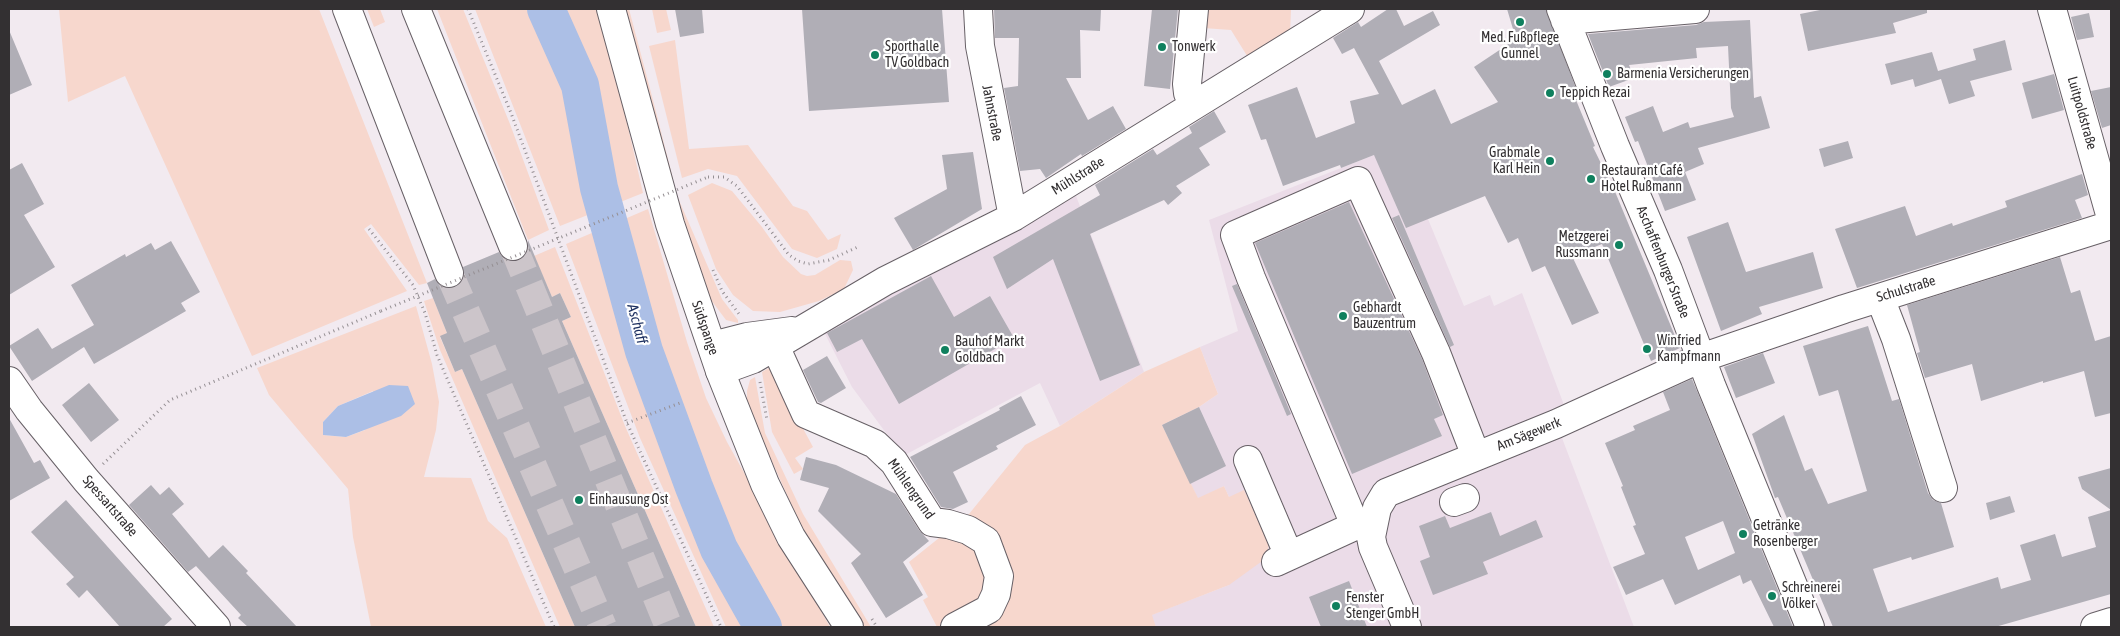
<!DOCTYPE html>
<meta charset="utf-8">
<style>
body{margin:0}
#map{position:relative;width:2120px;height:636px;overflow:hidden;background:#f2eaf0;font-family:"Asap Condensed",sans-serif}
canvas{display:block}
.frame{position:absolute;inset:0;border:10px solid #333032;pointer-events:none}
</style>
<div id="map">
<canvas width="2120" height="636"></canvas>
<div class="frame"></div>
</div>
<script>
const g = document.querySelector('canvas').getContext('2d');
g.lineJoin = 'round';
function paint(path, color) { g.fillStyle = color; g.fill(path, 'evenodd'); }
const toPath = rows => new Path2D(rows.map(r => 'M' + r).join(''));
function trace(path, color, width, dash) { g.strokeStyle = color; g.lineWidth = width; g.lineCap = dash ? 'butt' : 'round'; g.setLineDash(dash || []); g.stroke(path); }
function label(font, color, halo, rows, align = 'center') {
  g.font = font + ' "Asap Condensed",sans-serif'; g.lineWidth = 4.5; g.setLineDash([]); g.textBaseline = 'middle'; g.strokeStyle = halo; g.fillStyle = color; for (const [text, x, y, turn = 0] of rows) {
    g.save(); g.translate(x, y); g.rotate((+turn || 0) * Math.PI / 180); g.textAlign = isNaN(turn) ? turn : align; if (halo) g.strokeText(text, 0, 0); g.fillText(text, 0, 0); g.restore();
  }
}
paint(toPath([
 [1374,155,1428,219,1464,306,1490,295,1494,306,1522,293,1564,405,1551,409,1634,627,1156,627,1151,615,1229,585,1229,497,1224,486,1198,499,1162,425,1199,407,1218,394,1200,347,1238,331,1209,220],
 [1071,183,1144,372,1060,426,1040,383,903,456,852,387,819,322]
]), '#ebdce8');
paint(toPath([
 [59,9,319,9,427,283,419,285,371,224,364,229,407,291,252,356,125,76,68,102],
 [367,9,380,9,385,22,374,27],
 [437,9,463,9,510,124,549,230,528,240],
 [475,9,598,9,613,61,643,193,560,226],
 [624,9,629,9,653,100,673,179,668,181],
 [652,9,666,9,671,30,657,33],
 [1204,9,1291,9,1290,35,1249,59,1231,30,1203,28],
 [675,40,689,149,748,145,793,206,807,211,828,240,841,234,837,249,817,258,792,249,737,176,708,169,682,178,649,46],
 [712,183,732,191,762,227,783,257,801,274,807,276,815,275,840,260,851,261,853,270,844,289,819,301,780,312,753,311,733,295,716,269,688,195],
 [678,198,722,299,738,320,738,323,726,320,711,300,674,200],
 [648,209,687,342,706,398,727,442,830,627,726,627,640,438,566,244],
 [645,375,659,376,682,442,692,460],
 [555,247,625,426,714,627,696,627,562,321,571,317,560,293,552,297,534,256],
 [433,298,447,333,440,337,455,372,462,369,575,627,560,627,440,350,424,301],
 [416,306,432,364,439,402,436,430,424,477,471,478,488,521,507,538,546,627,371,627,353,537,348,489,269,395,257,368],
 [373,391,365,430,346,437,323,435,323,422,338,406],
 [1200,347,1218,394,1199,407,1162,425,1198,498,1224,486,1229,497,1244,490,1269,545,1265,559,1229,585,1152,615,1156,627,937,627,923,600,928,597,909,562,969,514,1025,445,1060,426,1144,372],
 [774,365,786,397,813,447,795,458,803,469,794,474,772,432,762,372],
 [755,377,765,433,803,514,871,627,861,627,801,526,747,406,747,391,750,380]
]), '#f7d7cd');
paint(toPath([
 [645,375,659,375,682,442,692,460,681,473],
 [389,385,408,386,415,404,401,416,346,437,323,435,323,422,338,406]
]), '#acbfe6');
trace(toPath([
 [546,9,580,85,599,188,644,351,694,487,719,549,763,627]
]), '#acbfe6', 38);
paint(toPath([
 [675,9,702,9,704,33,680,37],
 [802,9,942,9,949,102,809,111],
 [994,9,1101,9,1100,31,1080,30,1081,78,1066,78,1088,120,1113,106,1126,129,1082,156,1081,154,1046,178,1040,169,1020,171,1004,88,1018,86,1019,38,995,38],
 [1152,9,1178,9,1170,89,1144,86],
 [1388,9,1396,9,1404,26,1433,11,1440,25,1379,61,1402,105,1435,89,1451,124,1498,102,1474,67,1516,39,1507,9,1546,9,1580,99,1576,100,1595,146,1593,147,1616,194,1680,348,1651,361,1602,244,1572,256,1599,313,1572,325,1545,266,1532,272,1518,238,1508,243,1485,196,1406,228,1374,155,1341,168,1340,165,1283,186,1266,139,1261,140,1248,105,1297,87,1316,138,1355,123,1350,101,1379,94,1354,48,1342,54,1333,38,1358,22,1361,27],
 [1825,9,1927,9,1927,13,1893,23,1896,33,1808,51,1800,14],
 [2089,13,2094,37,2077,40,2071,17],
 [1750,20,1754,98,1761,96,1770,128,1698,148,1704,164,1685,172,1696,200,1665,211,1638,141,1635,142,1625,117,1653,106,1663,132,1688,122,1690,128,1734,117,1731,108,1728,46,1696,48,1697,58,1629,65,1634,78,1609,87,1588,34,1696,25,1704,22],
 [9,30,32,85,9,95],
 [2005,40,2012,70,1970,81,1975,96,1949,104,1941,79,1915,87,1913,79,1891,85,1885,64,1932,52,1938,71,1976,60,1973,49],
 [2054,74,2064,110,2032,119,2022,83],
 [2111,87,2111,125,2102,128,2091,91],
 [1214,111,1226,132,1199,148,1210,165,1176,186,1182,193,1168,205,1164,200,1090,234,1140,365,1100,381,1053,259,1007,289,993,257,1100,195,1095,185,1153,149,1157,155,1192,133,1189,127],
 [1848,141,1853,158,1824,167,1819,149],
 [973,152,982,209,913,250,894,218,947,189,942,155],
 [22,163,44,204,24,215,55,267,9,295,9,170],
 [2082,174,2088,195,2075,200,2082,218,1857,288,1835,229,1905,206,1916,236,1952,223,1953,226,2007,207,2005,201],
 [1349,202,1422,359,1443,415,1434,419,1442,436,1352,474,1255,243],
 [1399,215,1454,345,1450,347,1392,218],
 [1728,222,1746,272,1813,252,1823,288,1759,307,1762,314,1721,331,1687,237],
 [528,240,552,297,560,293,571,317,562,321,696,627,575,627,462,369,455,372,440,336,447,333,427,283,435,279,440,285,446,288,455,287,461,283,464,276,463,267,499,252,504,259,511,261,518,261,526,255,528,248],
 [171,241,200,292,181,303,186,311,94,364,84,347,32,381,9,346,38,328,52,349,94,325,71,285,125,254,126,257,151,243,155,250],
 [2060,257,2071,293,2080,290,2095,341,2111,336,2111,413,2095,417,2084,371,2043,383,2043,381,1981,401,1972,364,1925,378,1917,353,1920,352,1907,305],
 [931,276,954,317,990,296,1014,338,899,404,862,339,837,352,827,333],
 [1237,284,1291,414,1287,416,1232,286],
 [1868,326,1892,401,1899,399,1928,493,1933,500,1941,503,1954,547,1912,560,1911,557,1873,569,1888,612,1998,577,2001,589,2031,580,2020,545,2055,534,2062,557,2096,547,2088,517,2111,510,2082,489,2078,477,2111,468,2111,594,1995,627,1833,627,1778,497,1775,498,1752,434,1784,415,1805,471,1812,468,1828,504,1867,491,1838,390,1819,396,1803,346],
 [1763,353,1775,383,1736,398,1724,367],
 [827,356,846,388,821,403,818,402,803,370],
 [1692,379,1697,391,1793,627,1774,627,1751,580,1743,584,1740,575,1675,605,1663,579,1626,595,1613,567,1645,554,1633,526,1636,525,1621,487,1623,486,1605,443,1635,430,1633,426,1670,410,1663,392],
 [1723,521,1735,553,1698,570,1685,537],
 [89,383,119,420,91,442,62,405],
 [1021,396,1036,425,996,446,998,449,953,472,968,502,953,509,941,507,910,457,1000,410,999,408],
 [1199,407,1226,466,1190,484,1162,425],
 [9,418,34,463,40,460,50,478,9,501],
 [806,457,836,465,896,494,919,530,929,541,903,562,923,595,886,618,851,563,861,554,818,511,829,488,800,480],
 [151,485,160,495,169,487,184,504,172,514,209,558,223,545,248,571,246,573,297,627,248,627,238,618,241,615,196,566,188,572,129,505],
 [2010,496,2015,512,1990,520,1986,503],
 [66,500,172,619,163,627,120,627,87,590,79,598,66,584,74,577,31,532],
 [1491,512,1500,536,1536,520,1543,537,1483,562,1488,574,1433,595,1420,561,1430,557,1419,526,1445,516,1450,528],
 [1349,581,1367,627,1321,627,1309,597]
]), '#b0aeb6');
trace(toPath([
 [513,246,669,627],
 [449,273,603,627]
]), '#ccc5ca', 28, [28, 14]);
const minor = toPath([
 [978,9,980,46,1013,217],
 [1561,9,1615,146,1668,270,1711,385,1810,627],
 [2052,9,2111,218],
 [1565,20,1695,9],
 [1193,105,1188,93,1187,84,1194,9],
 [1880,298,1896,339,1943,488],
 [712,346,747,337,792,331],
 [775,346,806,414,875,444,894,462,932,522,948,524,968,530,986,541,999,576,996,594,989,609,955,627],
 [720,371,753,359,885,281,1013,217,1350,9],
 [9,381,29,410,86,480,216,627],
 [1248,460,1289,556],
 [1454,502,1465,498],
 [1355,525,1251,278,1235,235,1358,181,1436,353,1476,456],
 [1276,562,1361,523,1371,523],
 [1407,627,1373,547,1371,537,1377,508,1386,493,1556,424,1701,358,1844,309,2111,225],
 [2095,627,2111,622]
]);
const major = toPath([
 [611,9,670,224,720,371,765,484,791,537,849,627]
]);
const highway = toPath([
 [347,9,449,273],
 [416,9,513,246]
]);
trace(minor, '#676066', 30);
trace(major, '#676066', 30);
trace(highway, '#676066', 30);
trace(toPath([
 [468,9,511,113,627,423,721,627],
 [708,177,724,177,737,186,789,255,798,261,808,264,829,260,860,246],
 [369,229,413,285,425,313,437,355,554,627],
 [713,270,722,291,739,314],
 [760,382,767,420],
 [627,423,680,403],
 [103,464,170,400,381,311],
 [872,619,877,627]
]), '#958f93', 3, [1, 4]);
trace(minor, '#fff', 28);
trace(major, '#fff', 28);
trace(highway, '#fff', 28);
trace(toPath([
 [381,311,708,177]
]), '#958f93', 3, [1, 4]);
for (const [x, y, r, color] of [
 [1520,22,5,"#0f805e"],
 [1162,47,5,"#0f805e"],
 [875,55,5,"#0f805e"],
 [1607,74,5,"#0f805e"],
 [1550,93,5,"#0f805e"],
 [1550,161,5,"#0f805e"],
 [1591,179,5,"#0f805e"],
 [1619,245,5,"#0f805e"],
 [1343,316,5,"#0f805e"],
 [1647,349,5,"#0f805e"],
 [945,350,5,"#0f805e"],
 [579,500,5,"#0f805e"],
 [1743,534,5,"#0f805e"],
 [1772,596,5,"#0f805e"],
 [1336,606,5,"#0f805e"]
]) { const dot = new Path2D(); dot.arc(x, y, r, 0, 2 * Math.PI); g.fillStyle = color; g.fill(dot); trace(dot, '#fff', 2); }
label('14px', '#333032', '#fff', [
 ["Med. Fußpflege",1520,38,"center"],
 ["Gunnel",1520,54,"center"],
 ["Sporthalle",885,47],
 ["TV Goldbach",885,63],
 ["Tonwerk",1172,47],
 ["Barmenia Versicherungen",1617,74],
 ["Teppich Rezai",1560,93],
 ["Grabmale",1540,153,"right"],
 ["Karl Hein",1540,169,"right"],
 ["Restaurant Café",1601,171],
 ["Hotel Rußmann",1601,187],
 ["Metzgerei",1609,237,"right"],
 ["Russmann",1609,253,"right"],
 ["Gebhardt",1353,308],
 ["Bauzentrum",1353,324],
 ["Winfried",1657,341],
 ["Kampfmann",1657,357],
 ["Bauhof Markt",955,342],
 ["Goldbach",955,358],
 ["Einhausung Ost",589,500],
 ["Getränke",1753,526],
 ["Rosenberger",1753,542],
 ["Schreinerei",1782,588],
 ["Völker",1782,604],
 ["Fenster",1346,598],
 ["Stenger GmbH",1346,614]
], 'left');
label('14px', '#333032', '#fff', [
 ["Jahnstraße",992,113,79],
 ["Luitpoldstraße",2082,113,74],
 ["Mühlstraße",1078,176,-32],
 ["Aschaffenburger Straße",1663,262,68],
 ["Schulstraße",1906,289,-17],
 ["Südspange",705,328,71],
 ["Am Sägewerk",1529,434,-22],
 ["Mühlengrund",911,489,55],
 ["Spessartstraße",110,506,49]
]);
label('italic 15px', '#1c2f5f', '#fff', [
 ["Aschaff",637,324,75]
]);
</script>
